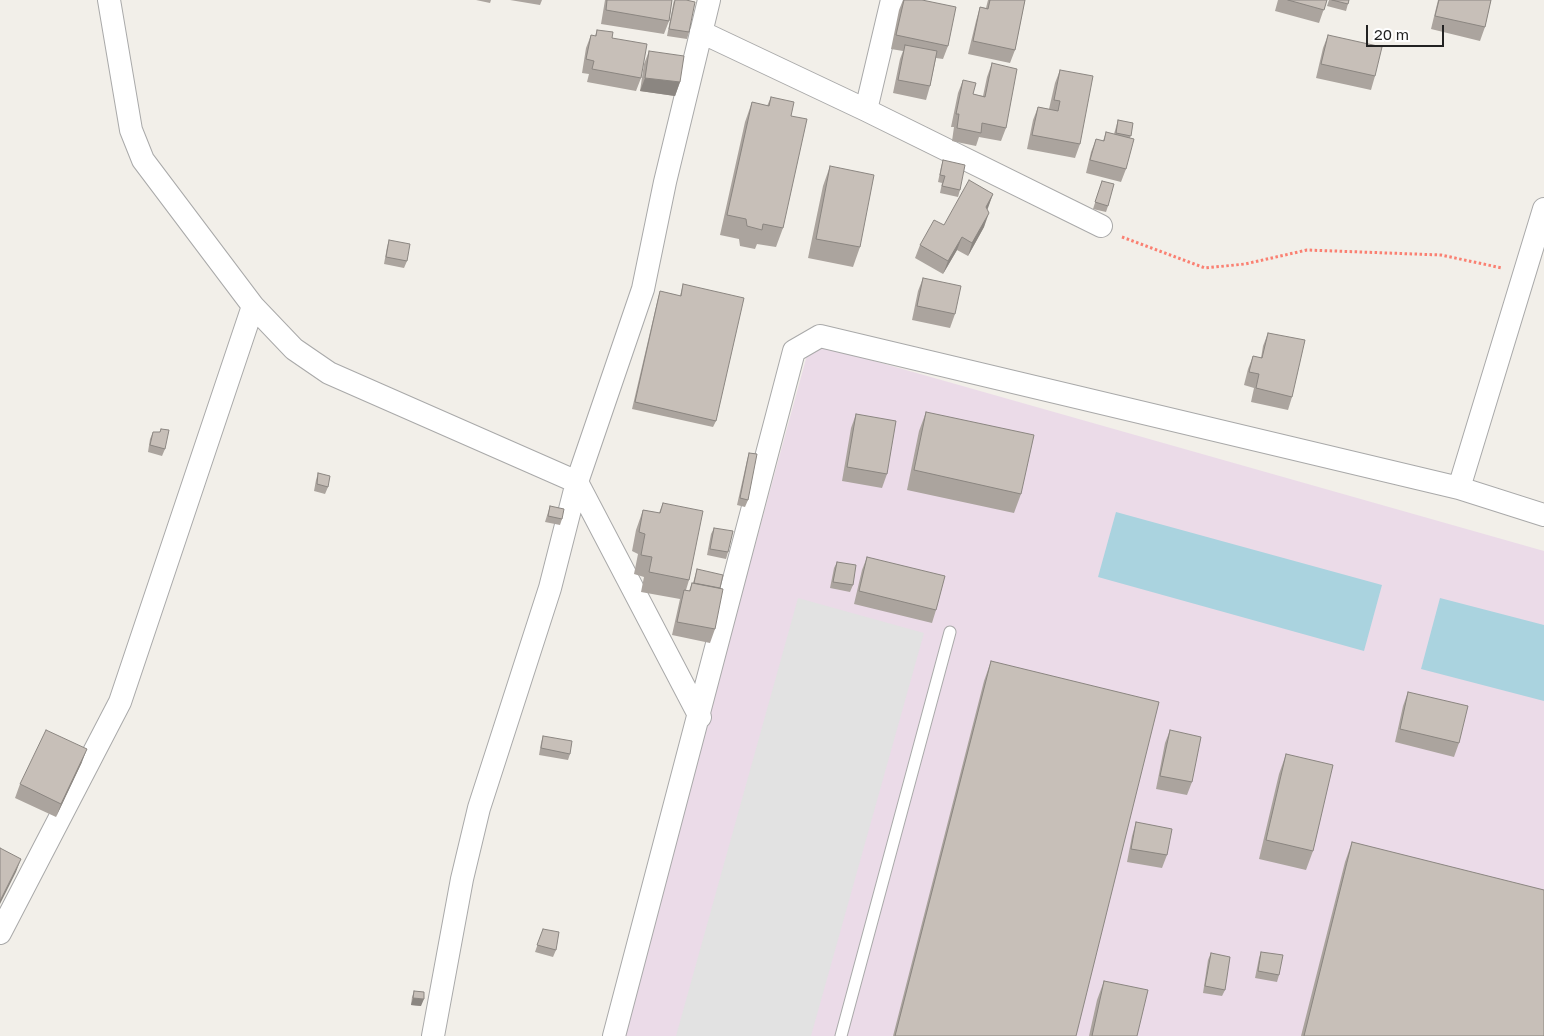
<!DOCTYPE html>
<style>
body{margin:0}
#map{position:relative;width:1544px;height:1036px;overflow:hidden;background:#f2efe9;font-family:"Golos Text",sans-serif}
canvas{display:block}
.scale{position:absolute;left:1366px;top:25px;width:78px;height:22px;box-sizing:border-box;border:2px solid #222;border-top:0;padding-left:6px;font-size:15px;line-height:18px;white-space:nowrap;color:#222;-webkit-text-stroke:4px #fff;paint-order:stroke}
</style>
<div id="map">
<canvas width="1544" height="1036"></canvas>
<div class="scale">20 m</div>
</div>
<script>
const g = document.querySelector('canvas').getContext('2d');
g.lineJoin = 'round';
function paint(path, color) { g.fillStyle = color; g.fill(path, 'evenodd'); }
const toPath = rows => new Path2D(rows.map(r => 'M' + r).join(''));
function trace(path, color, width, dash) { g.strokeStyle = color; g.lineWidth = width; g.lineCap = dash ? 'butt' : 'round'; g.setLineDash(dash || []); g.stroke(path); }
paint(toPath([
 [825,347,1544,551,1544,1036,621,1036,807,355]
]), '#ebdbe8');
paint(toPath([
 [798,598,924,633,811,1036,676,1036]
]), '#e2e2e2');
paint(toPath([
 [1116,512,1382,585,1364,651,1098,577],
 [1440,598,1544,625,1544,701,1421,669]
]), '#aad3df');
const lane = toPath([
 [841,1036,950,632]
]);
const street = toPath([
 [109,0,131,130,143,160,253,306,294,349,329,373,577,482,700,717],
 [701,32,866,110,1101,226],
 [866,110,892,0],
 [1459,488,1544,209],
 [0,933,120,702,253,306],
 [433,1036,462,879,479,808,550,588,577,482,643,289,665,182,709,0],
 [614,1036,794,351,820,336,1459,488,1544,515]
]);
trace(lane, '#a9a9a9', 13);
trace(street, '#a9a9a9', 24);
trace(toPath([
 [1122,237,1205,268,1245,264,1307,250,1441,255,1502,268]
]), '#fa8072', 3, [2.5, 2.5]);
trace(lane, '#fff', 11);
trace(street, '#fff', 22);
paint(toPath([
 [476,0,491,0,490,3],
 [510,0,542,0,540,5],
 [605,0,672,0,669,21,664,34,601,24],
 [674,0,689,32,687,39,667,36,673,5],
 [903,0,922,0,948,46,943,59,936,58,930,86,926,100,893,93,900,59,903,51,891,49,899,10],
 [988,0,1025,0,1015,50,1010,63,968,54,976,21,980,7,986,8],
 [1278,0,1327,0,1319,23,1275,11],
 [1329,0,1349,0,1346,11,1327,6],
 [1438,0,1491,0,1485,27,1480,41,1431,29],
 [597,30,612,38,641,78,636,91,587,82,589,74,582,73,586,48,591,35,595,36],
 [1328,35,1375,76,1371,90,1316,78,1323,48],
 [649,51,680,82,675,96,640,91,644,64],
 [992,63,1006,128,1001,141,979,137,976,146,952,141,954,127,951,127,958,93,963,80,973,94,983,96,987,77],
 [1060,70,1080,144,1075,158,1027,149,1033,120,1038,107,1049,109,1055,83],
 [771,97,791,116,783,228,776,247,757,244,755,249,740,246,739,239,720,235,745,122,752,102,767,106],
 [1118,120,1133,123,1130,138,1126,169,1121,182,1086,173,1091,152,1096,139,1103,141,1106,132,1114,134],
 [943,160,960,190,958,197,940,193,942,183,938,182,941,167],
 [830,166,860,247,853,267,808,258,823,186],
 [1102,181,1108,206,1106,212,1093,209],
 [993,194,987,209,984,227,968,256,957,250,943,274,915,258,920,245,944,225],
 [389,240,407,261,404,268,384,264,387,247],
 [923,278,955,314,950,328,912,320,918,291],
 [683,284,716,421,713,427,632,409,658,298,660,291,680,296],
 [1268,333,1292,397,1288,410,1251,402,1254,388,1244,385,1248,369,1253,356,1261,358,1263,346],
 [926,412,1021,494,1014,513,907,490,919,431],
 [856,414,887,474,882,488,842,481,851,428],
 [161,429,165,449,162,456,148,452,150,439,153,432,160,432],
 [749,453,748,500,745,507,737,505,747,460],
 [318,473,328,487,325,494,314,491,316,480],
 [663,503,689,580,686,590,689,591,692,583,693,583,697,569,720,588,715,629,710,643,672,635,680,599,641,592,644,577,634,574,638,554,632,551,636,530,643,510,659,513],
 [550,506,562,519,560,525,545,522],
 [714,528,728,552,726,559,707,555,711,534],
 [867,557,936,610,932,623,854,604,862,570],
 [837,562,853,585,850,592,830,588,834,568],
 [991,661,1076,1036,893,1036,984,681],
 [1408,692,1459,743,1454,757,1395,742,1403,706],
 [1170,730,1192,782,1187,795,1156,789,1165,743],
 [543,736,570,754,568,760,539,755,541,743],
 [1286,754,1313,851,1306,870,1259,859,1279,774],
 [82,762,56,817,15,798,20,784],
 [1136,822,1167,855,1162,868,1127,862,1132,836],
 [1352,842,1544,1036,1301,1036,1345,862],
 [543,929,556,950,553,957,535,952],
 [1261,952,1279,975,1277,982,1255,978,1259,958],
 [1211,953,1225,990,1222,996,1203,993,1208,960],
 [1104,981,1137,1036,1089,1036,1097,1000],
 [414,991,421,1006,411,1005,412,997]
]), '#aba49e');
paint(toPath([
 [645,78,680,82,675,96,640,91],
 [993,194,988,208,981,220,986,207],
 [989,213,984,227,968,256,972,243],
 [962,237,957,250,943,274,948,261],
 [87,749,82,762,56,817,61,804],
 [21,859,16,872,0,904,0,901],
 [413,998,424,999,421,1006,411,1005]
]), '#8b8681');
const building = toPath([
 [607,0,672,0,669,21,606,10,607,0],
 [675,0,686,0,695,2,689,32,669,29,675,0],
 [904,0,922,0,956,7,948,46,896,35,904,0],
 [990,0,1025,0,1015,50,973,41,980,7,988,9,990,0],
 [1288,0,1327,0,1324,10,1288,0],
 [1332,0,1349,0,1348,4,1332,0],
 [1439,0,1491,0,1485,27,1435,16,1439,0],
 [597,30,613,32,612,38,647,44,641,78,592,69,594,61,586,59,591,35,596,36,597,30],
 [1328,35,1382,47,1375,76,1321,64,1328,35],
 [905,45,937,51,930,86,898,80,905,45],
 [649,51,684,56,680,82,645,78,649,51],
 [992,63,1017,69,1006,128,982,123,981,133,957,128,959,114,956,114,963,80,976,83,973,94,985,97,992,63],
 [1060,70,1093,76,1080,144,1032,135,1038,107,1058,111,1060,101,1054,100,1060,70],
 [771,97,794,102,791,116,807,119,783,228,763,224,762,230,747,226,746,219,727,215,752,102,769,106,771,97],
 [1118,120,1133,123,1131,136,1116,133,1118,120],
 [1106,132,1134,139,1126,169,1090,160,1096,139,1104,141,1106,132],
 [943,160,965,165,960,190,942,186,945,176,940,175,943,160],
 [830,166,874,175,860,247,816,239,830,166],
 [969,180,993,194,986,207,989,213,972,243,962,237,948,261,920,245,934,220,944,225,969,180],
 [1102,181,1114,184,1108,206,1095,202,1102,181],
 [389,240,410,244,407,261,386,257,389,240],
 [923,278,961,286,955,314,917,306,923,278],
 [683,284,744,298,716,421,635,402,660,291,681,296,683,284],
 [1268,333,1305,340,1292,397,1256,388,1259,374,1249,372,1253,356,1262,358,1268,333],
 [926,412,1034,435,1021,494,914,470,926,412],
 [856,414,896,421,887,474,847,467,856,414],
 [161,429,169,430,165,449,150,445,153,432,160,432,161,429],
 [749,453,757,454,748,500,740,498,749,453],
 [318,473,330,476,328,487,317,484,318,473],
 [663,503,703,511,689,580,649,572,652,557,641,555,645,534,639,532,643,510,660,513,663,503],
 [550,506,564,509,562,519,548,516,550,506],
 [714,528,733,531,728,552,710,549,714,528],
 [867,557,945,576,936,610,859,591,867,557],
 [837,562,856,565,853,585,833,582,837,562],
 [697,569,723,575,720,588,694,583,697,569],
 [692,583,723,589,715,629,677,622,684,590,690,591,692,583],
 [991,661,1159,702,1076,1036,895,1036,991,661],
 [1408,692,1468,706,1459,743,1400,729,1408,692],
 [46,730,87,749,61,804,20,784,46,730],
 [1170,730,1201,737,1192,782,1160,776,1170,730],
 [543,736,572,741,570,754,541,748,543,736],
 [1286,754,1333,765,1313,851,1266,840,1286,754],
 [1136,822,1172,829,1167,855,1131,849,1136,822],
 [1352,842,1544,890,1544,1036,1304,1036,1352,842],
 [0,848,21,859,0,901,0,848],
 [543,929,559,932,556,950,537,945,543,929],
 [1261,952,1283,955,1279,975,1258,971,1261,952],
 [1211,953,1230,957,1225,990,1205,986,1211,953],
 [1104,981,1148,990,1137,1036,1092,1036,1104,981],
 [414,991,424,992,424,999,413,998,414,991]
]);
paint(building, '#c7bfb8');
trace(building, '#8b8681', 1);
</script>
